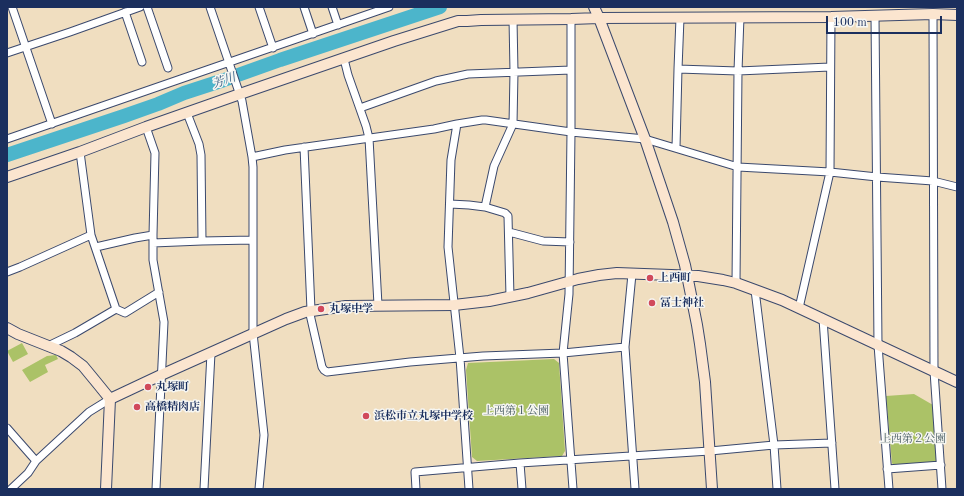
<!DOCTYPE html>
<meta charset="utf-8">
<style>
body{margin:0}
#map{position:relative;width:964px;height:496px;overflow:hidden;background:#f0dec0;font-family:"Old Standard TT",serif}
canvas{display:block}
.frame{position:absolute;inset:0;border:8px solid #1b2f5e;pointer-events:none}
.scale{position:absolute;left:826px;top:16px;width:116px;height:18px;box-sizing:border-box;border:2px solid #1b2f5e;border-top:0;padding-left:5px;font-size:12px;line-height:14px;white-space:nowrap;color:#1b2f5e;-webkit-text-stroke:3px #f6f6f2;paint-order:stroke}
</style>
<div id="map">
<canvas width="964" height="496"></canvas>
<div class="frame"></div>
<div class="scale">100 m</div>
</div>
<script>
const g = document.querySelector('canvas').getContext('2d');
g.lineJoin = 'round';
function paint(path, color) { g.fillStyle = color; g.fill(path, 'evenodd'); }
const toPath = rows => new Path2D(rows.map(r => 'M' + r).join(''));
function trace(path, color, width, dash) { g.strokeStyle = color; g.lineWidth = width; g.lineCap = dash ? 'butt' : 'round'; g.setLineDash(dash || []); g.stroke(path); }
function label(font, color, halo, rows, align = 'center') {
  g.font = font + ' "Old Standard TT","Noto Serif JP",serif'; g.lineWidth = 3; g.setLineDash([]); g.textBaseline = 'middle'; g.strokeStyle = halo; g.fillStyle = color; for (const [text, x, y, turn = 0] of rows) {
    g.save(); g.translate(x, y); g.rotate((+turn || 0) * Math.PI / 180); g.textAlign = isNaN(turn) ? turn : align; if (halo) g.strokeText(text, 0, 0); g.fillText(text, 0, 0); g.restore();
  }
}
paint(toPath([
 [22,343,28,354,13,362,7,351],
 [56,355,58,359,45,365,48,372,30,382,22,370,47,356],
 [554,359,559,363,565,451,562,456,477,461,472,457,466,370,468,363],
 [914,394,933,405,937,463,895,467,892,463,886,396]
]), '#abc267');
trace(toPath([
 [7,155,124,116,158,104,184,93,224,80,280,60,440,7]
]), '#4cb5cb', 14);
const street = toPath([
 [12,7,52,124],
 [147,7,168,68],
 [210,7,242,101,252,157,253,167,253,333,264,435,259,489],
 [259,7,273,48],
 [304,7,313,34],
 [332,7,338,25],
 [125,12,142,62],
 [933,14,934,371,942,489],
 [875,16,878,345,889,489],
 [680,18,678,69,738,71,830,67],
 [571,19,571,132,569,294,563,353,573,489],
 [7,53,70,32,140,7],
 [344,59,348,75,366,126,369,138,378,305],
 [360,108,436,81,468,74,571,70],
 [187,113,199,144,201,155,202,241],
 [457,124,451,160,448,247,460,358,469,489],
 [146,127,155,153,153,235,153,260,164,322,156,489],
 [7,139,389,7],
 [304,147,311,310],
 [676,148,678,69],
 [80,152,91,235,116,309,125,313,159,292],
 [252,157,285,150,434,129,457,124,482,120,486,120,571,132,645,139,738,167,830,172,877,177,933,181,957,187],
 [450,204,469,205,485,207,494,166,513,124,514,72,513,19],
 [485,207,505,213,508,216,510,297],
 [509,232,543,241,570,242],
 [153,243,202,241,253,240],
 [96,247,135,238,153,235],
 [7,272,20,267,91,235],
 [632,274,625,347,635,489],
 [736,283,738,71,740,17],
 [755,290,774,445,777,489],
 [799,308,830,172,831,17],
 [309,310,322,367,324,370,327,372,410,362,483,356,563,353,625,347],
 [823,319,835,489],
 [48,346,75,333,116,309],
 [7,428,36,461],
 [520,463,522,489],
 [887,469,941,465],
 [11,489,28,473,36,461,89,412,110,399],
 [204,489,211,353],
 [416,489,415,472,520,463,710,451,774,445,832,443]
]);
const secondary = toPath([
 [594,7,599,18,645,139,673,222,685,265,697,325,700,344,705,382,712,489],
 [7,177,80,152,146,127,240,94,394,41,458,21,467,21,481,20,571,19,599,18,831,17,933,14,957,15],
 [7,328,18,334,61,351,71,357,83,366,97,383,110,399,106,489],
 [110,399,161,375,286,319,305,312,346,306,454,305,489,301,528,293,578,279,599,275,617,273,698,276,723,280,736,283,782,300,957,382]
]);
trace(street, '#3b496d', 9);
trace(secondary, '#3b496d', 12);
trace(street, '#fff', 7);
trace(secondary, '#fbe5cf', 10);
for (const [x, y, r, color] of [
 [650,278,4,"#d1495b"],
 [652,303,4,"#d1495b"],
 [321,309,4,"#d1495b"],
 [148,387,4,"#d1495b"],
 [137,407,4,"#d1495b"],
 [366,416,4,"#d1495b"]
]) { const dot = new Path2D(); dot.arc(x, y, r, 0, 2 * Math.PI); g.fillStyle = color; g.fill(dot); trace(dot, '#f6f6f2', 1.5); }
label('bold 11px', '#1b2f5e', '#f6f6f2', [
 ["上西町",658,278],
 ["冨士神社",660,303],
 ["丸塚中学",329,309],
 ["丸塚町",156,387],
 ["高橋精肉店",145,407],
 ["浜松市立丸塚中学校",374,416]
], 'left');
label('11px', '#465b61', '#f6f6f2', [
 ["上西第１公園",516,411],
 ["上西第２公園",913,439]
]);
label('italic 12px', '#2a577f', '#f6f6f2', [
 ["芳川",224,81,-19]
]);
</script>
